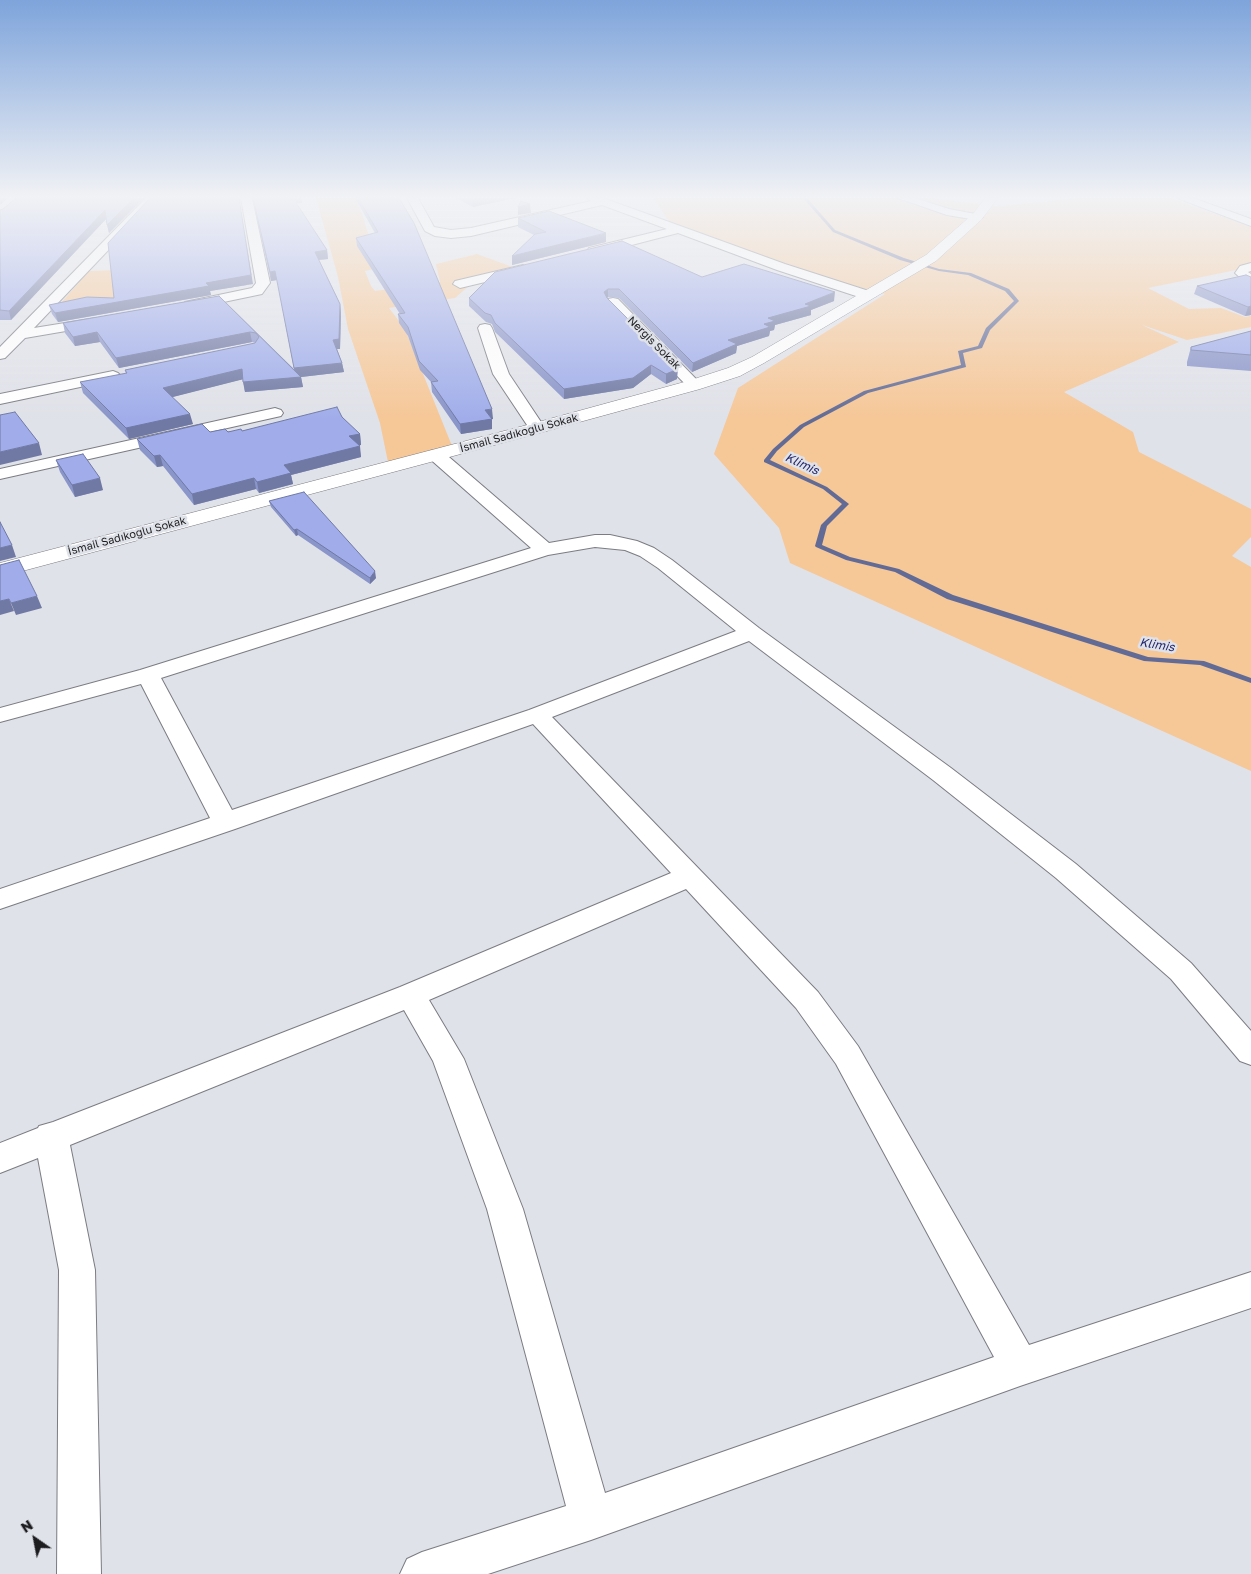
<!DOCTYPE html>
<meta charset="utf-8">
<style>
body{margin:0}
#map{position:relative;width:1251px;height:1574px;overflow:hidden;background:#e0e2e9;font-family:"Golos Text",sans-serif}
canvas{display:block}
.north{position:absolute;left:10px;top:1514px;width:50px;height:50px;-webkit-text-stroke:4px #e0e2e9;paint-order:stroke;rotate:327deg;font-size:14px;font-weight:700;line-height:20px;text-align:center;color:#1d1d20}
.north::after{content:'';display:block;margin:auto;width:18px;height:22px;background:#1d1d20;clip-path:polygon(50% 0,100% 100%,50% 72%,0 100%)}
</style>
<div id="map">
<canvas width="1251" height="1574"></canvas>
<div class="north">N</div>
</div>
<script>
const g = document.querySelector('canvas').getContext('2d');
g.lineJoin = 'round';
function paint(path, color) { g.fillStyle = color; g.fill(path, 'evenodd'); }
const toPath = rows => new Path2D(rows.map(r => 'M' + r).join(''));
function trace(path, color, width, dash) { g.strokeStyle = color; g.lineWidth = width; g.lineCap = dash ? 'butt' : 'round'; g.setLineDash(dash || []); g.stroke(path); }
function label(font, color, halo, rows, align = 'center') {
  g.font = font + ' "Golos Text",sans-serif'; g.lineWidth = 5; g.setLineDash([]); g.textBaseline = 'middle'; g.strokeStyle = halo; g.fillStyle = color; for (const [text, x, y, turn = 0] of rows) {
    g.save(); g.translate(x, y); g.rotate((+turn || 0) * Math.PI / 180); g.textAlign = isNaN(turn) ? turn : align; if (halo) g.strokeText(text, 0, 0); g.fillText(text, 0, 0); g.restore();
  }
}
paint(toPath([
 [316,198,357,198,379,268,365,271,371,286,375,291,440,282,436,264,477,254,513,267,479,277,455,298,389,308,405,329,452,446,388,462,380,423,348,329,338,277],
 [653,198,929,198,999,206,1078,198,1171,198,1251,227,1251,267,1148,288,1189,309,1221,308,1245,317,1251,316,1251,327,1187,340,1142,325,1179,342,1064,392,1133,432,1139,452,1251,509,1251,537,1232,556,1251,567,1251,771,790,563,779,528,714,454,738,388,885,294,833,280,670,223],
 [149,269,125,299,60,304,89,271]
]), '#f6c797');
paint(toPath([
 [803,198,807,198,835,230,904,258,939,269,971,273,1009,289,1019,301,990,330,982,348,963,353,966,367,868,393,804,427,777,451,770,460,827,487,849,504,827,526,822,545,850,557,899,569,953,595,1148,657,1204,661,1251,678,1251,683,1200,665,1144,661,947,599,895,572,846,560,816,547,815,546,821,525,842,504,823,489,764,462,764,460,773,449,800,425,864,391,961,365,958,351,978,346,986,328,1014,301,1005,291,968,275,939,271,900,260,833,232,803,198]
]), '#626b95');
const minor = toPath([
 [146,198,158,198,34,328,96,318,101,319,103,322,101,325,25,338,5,358,0,359,0,347,146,198],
 [241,198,252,198,270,283,262,294,190,309,185,308,183,305,185,302,252,288,256,283,241,198],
 [407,198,418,198,434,227,451,230,471,228,591,201,587,198,603,198,785,264,872,292,874,295,867,299,862,298,777,270,678,233,593,255,589,254,587,251,589,248,667,229,602,205,471,236,451,238,435,236,425,231,407,198],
 [898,198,915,198,949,209,981,215,983,217,977,220,947,215,898,198],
 [1177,198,1193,198,1251,219,1251,226,1177,198],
 [1251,263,1251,271,1248,272,1251,274,1251,284,1246,283,1235,273,1240,266,1251,263],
 [523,265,529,269,527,272,460,288,453,284,455,281,523,265],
 [613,298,618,299,699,382,702,385,699,388,689,388,608,305,606,302,608,299,613,298],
 [485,324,490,325,492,328,509,374,545,428,543,431,531,431,493,374,478,328,480,325,485,324],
 [113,371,118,373,121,376,118,379,0,404,0,394,113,371],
 [275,408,281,410,283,413,281,416,0,479,0,469,275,408],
 [436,450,442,451,549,543,595,535,610,535,637,541,654,548,672,560,759,628,951,768,1076,864,1191,963,1251,1031,1251,1065,1240,1061,1171,979,1056,878,933,780,749,641,552,717,818,992,858,1046,1029,1345,1251,1272,1251,1308,1020,1386,591,1540,488,1574,400,1574,407,1559,422,1552,566,1506,487,1209,433,1061,404,1010,70,1145,95,1270,101,1574,57,1574,59,1270,38,1158,0,1173,0,1143,38,1128,39,1126,53,1122,400,987,671,873,533,724,235,829,0,909,0,889,210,818,141,684,0,722,0,708,140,670,531,548,430,459,427,455,430,451,436,450],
 [595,547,625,550,640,556,658,568,736,631,529,710,232,810,161,678,548,555,595,547],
 [686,889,796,1008,836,1064,994,1357,605,1493,523,1209,464,1059,429,1000,686,889]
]);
const tertiary = toPath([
 [985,198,998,198,981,220,936,261,764,363,740,376,700,389,543,432,0,577,0,563,531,424,688,381,728,368,752,357,926,255,973,214,985,198]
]);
trace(minor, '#7b7c83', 2);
trace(tertiary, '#7b7c83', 1);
paint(minor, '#fff');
paint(tertiary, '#fff');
paint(toPath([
 [16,198,144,198,109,233,106,219,11,320,0,320,0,210,3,209],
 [252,198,301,198,302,203,296,203,327,250,328,259,319,260,340,304,341,313,340,349,337,349,342,363,344,372,301,377,303,387,245,392,243,379,172,397,193,424,129,439,83,393,80,382,126,374,125,370,256,343,252,342,119,368,100,342,75,346,65,333,63,323,219,296,294,369,277,280,271,281],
 [355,198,399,198,493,419,491,419,492,429,461,434,432,392,431,382,420,370,408,336,399,323,398,314,400,314,357,246,356,238,375,233],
 [456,198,515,198,473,207],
 [518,218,606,242,512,265,534,235,518,227],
 [702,277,834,301,811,310,811,315,775,325,774,330,770,331,769,336,737,346,736,353,692,372,619,298,608,297,607,298,677,379,666,384,651,374,633,388,564,399,495,332,492,324,486,322,469,306,469,298],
 [1251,277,1251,315,1245,316,1194,294,1197,286],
 [253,284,210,291,211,295,58,322,52,314,49,305],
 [1251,331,1251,371,1187,366,1187,362,1191,347],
 [242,431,360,434,361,445,359,445,361,457,291,475,293,484,259,493,256,489,194,505,163,466,157,467,140,450,137,439,210,432],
 [56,460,103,490,75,497,60,472],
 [269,501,376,578,370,584,298,535,296,536,271,507]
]), '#8a95c9');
paint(toPath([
 [0,198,8,198,0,205],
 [134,198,144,198,109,233,107,225],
 [239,198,253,284,210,291,211,295,58,322,55,313,206,283],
 [292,198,301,198,302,203,293,204],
 [477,198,515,198,473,207,473,199],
 [530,204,531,213,518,215,518,207],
 [105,210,107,218,11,320,9,311],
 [606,233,606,242,512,265,512,256],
 [327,250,328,259,316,260,315,252],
 [275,271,277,280,271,281,270,272],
 [608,289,608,297,604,301,604,292],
 [835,292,834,301,811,310,811,315,775,325,774,330,770,331,769,336,737,346,736,353,692,372,693,363,728,340,764,324,768,318],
 [340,304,341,313,340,349,335,349,333,340],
 [1251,306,1251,315,1245,316,1248,307],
 [97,332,100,342,75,346,73,337],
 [250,332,252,342,119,368,116,358],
 [342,363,344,372,301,377,303,387,245,392,243,382,295,377,294,368],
 [651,365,651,374,633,388,564,399,564,389],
 [242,369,244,379,165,399,163,388],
 [678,369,677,379,666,384,666,374],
 [492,409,493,419,486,420,485,410],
 [190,414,193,424,129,439,126,428],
 [492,419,492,429,461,434,460,424],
 [360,434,361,445,351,447,349,436],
 [39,443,42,455,0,465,0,452],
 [360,446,361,457,291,475,293,484,259,493,257,482,284,465],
 [160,455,163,466,157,467,154,456],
 [100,478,103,490,75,497,72,485],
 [254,478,256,489,194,505,192,494],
 [297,529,298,535,296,536,294,530],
 [12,545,16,557,0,561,0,548],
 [375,571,376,578,370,584,370,578],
 [37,596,42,608,16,615,11,603],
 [9,599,14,611,0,615,0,601]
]), '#7079a4');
const building = toPath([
 [16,198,134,198,107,225,105,210,9,311,0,310,0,210,3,209,16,198],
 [150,198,239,198,251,275,206,283,209,286,55,313,49,305,87,297,114,298,108,243,150,198],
 [253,198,293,198,327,250,315,252,340,304,339,339,333,340,342,363,294,368,275,271,270,272,253,198],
 [358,198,399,198,414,223,492,409,485,410,492,419,460,424,431,382,438,381,419,361,408,327,398,314,405,313,356,238,378,232,358,198],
 [521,201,530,204,518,207,521,201],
 [549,211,606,233,512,256,535,234,546,232,518,218,549,211],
 [622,241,702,277,744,264,835,292,805,304,811,306,768,318,775,321,764,324,770,327,728,340,737,344,693,363,619,289,608,289,604,292,607,298,678,369,666,374,651,365,633,378,564,389,495,323,491,315,485,313,469,298,495,272,622,241],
 [1246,275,1251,277,1251,306,1248,307,1197,286,1246,275],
 [219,296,301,377,243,382,242,369,163,388,190,414,126,428,80,382,127,373,125,370,255,343,259,337,256,333,250,332,116,358,97,332,73,337,63,323,219,296],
 [1251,331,1251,355,1191,350,1191,347,1251,331],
 [337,407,342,417,360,434,349,436,360,446,284,465,291,473,257,482,254,478,192,494,160,455,154,456,137,439,202,424,210,432,225,429,228,432,241,429,242,431,337,407],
 [15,412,39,443,0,452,0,415,15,412],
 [83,454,100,478,72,485,56,460,83,454],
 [304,492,375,571,370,578,297,529,294,530,269,501,304,492],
 [0,522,12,545,0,548,0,522],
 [19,560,37,596,11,603,9,599,0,601,0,565,19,560]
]);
paint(building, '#a0adea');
trace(building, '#7079a4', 1);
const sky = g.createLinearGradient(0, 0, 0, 419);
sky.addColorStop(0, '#7ea4db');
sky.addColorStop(0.47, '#f1f2f5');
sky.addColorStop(1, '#f1f2f500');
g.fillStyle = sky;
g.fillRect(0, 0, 1251, 419);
label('11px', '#1d1d20', '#e0e2e9', [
 ["Nergis Sokak",654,343,45],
 ["İsmail Sadıkoğlu Sokak",519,433,-15],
 ["İsmail Sadıkoğlu Sokak",127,536,-15]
]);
label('italic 12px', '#23276c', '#e0e2e9', [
 ["Klimis",802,464,25],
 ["Klimis",1157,645,9]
]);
</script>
